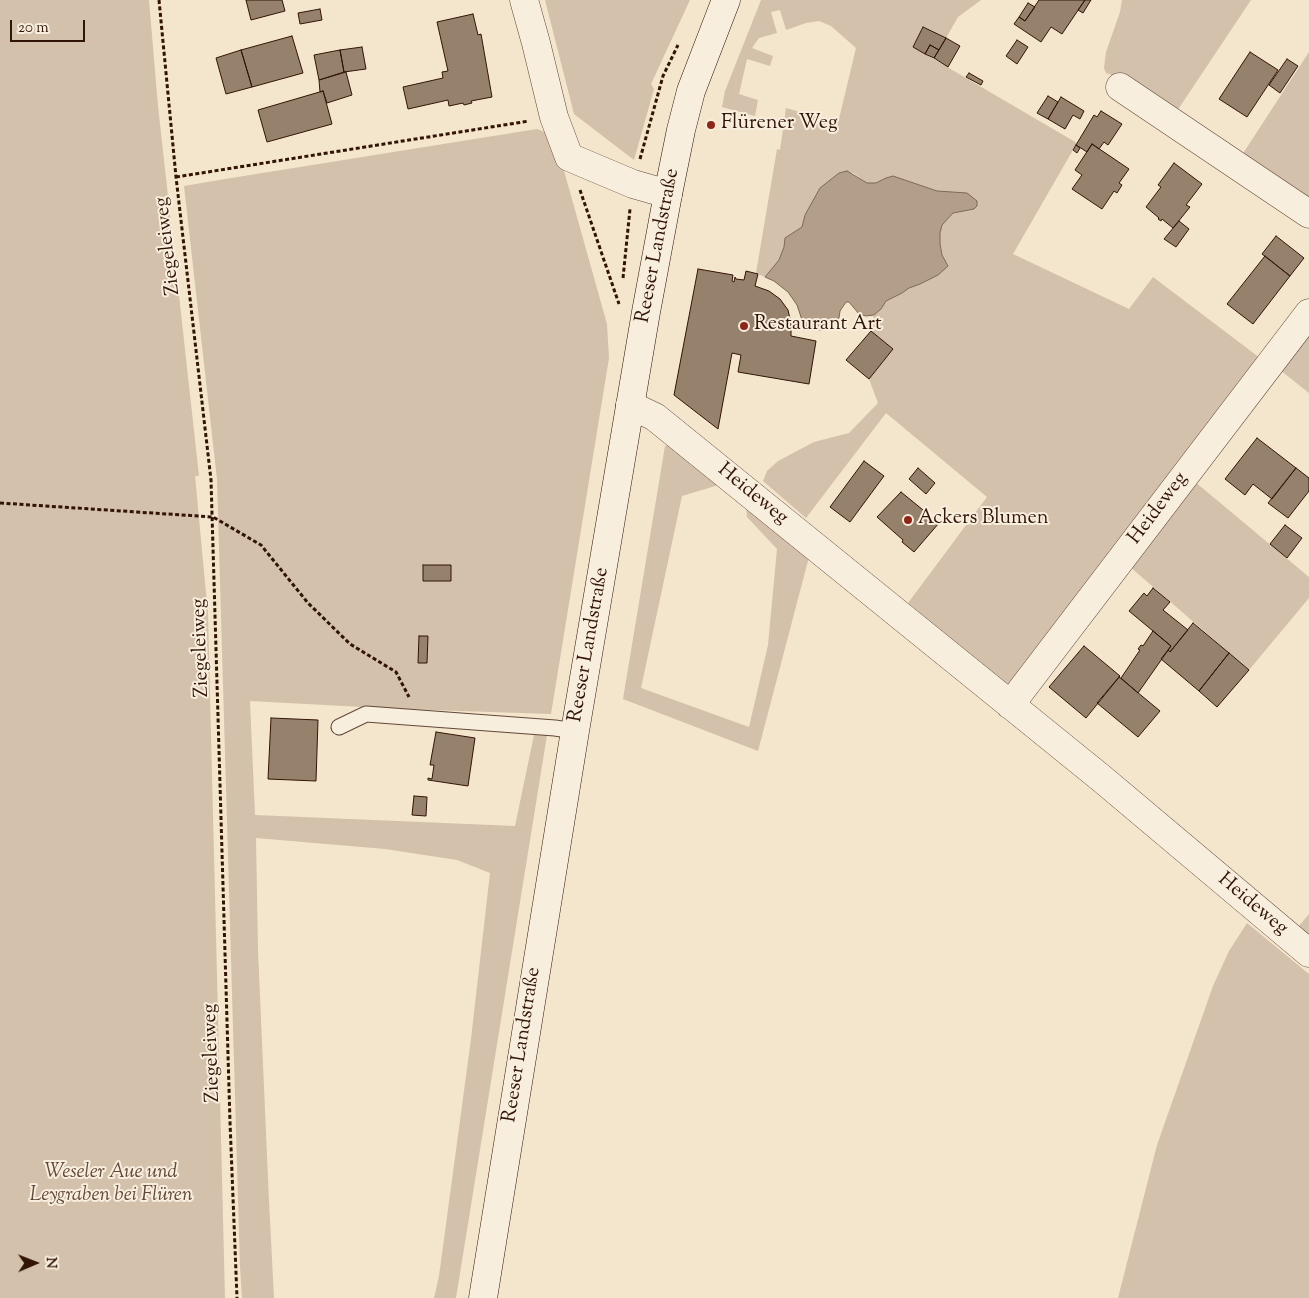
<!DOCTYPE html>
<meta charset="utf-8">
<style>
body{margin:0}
#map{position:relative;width:1309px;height:1298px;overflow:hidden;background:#f4e5cd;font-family:"Sorts Mill Goudy",serif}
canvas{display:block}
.north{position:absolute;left:10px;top:1238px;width:50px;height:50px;-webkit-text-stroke:4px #f8eede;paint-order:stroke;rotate:89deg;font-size:14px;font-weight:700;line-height:20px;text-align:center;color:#311405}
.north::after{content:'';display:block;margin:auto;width:18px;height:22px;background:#311405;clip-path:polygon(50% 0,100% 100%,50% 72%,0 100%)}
.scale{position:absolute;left:10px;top:20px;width:75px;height:22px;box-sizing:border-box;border:2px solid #311405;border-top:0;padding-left:6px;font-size:15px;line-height:18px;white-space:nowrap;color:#311405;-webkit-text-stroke:4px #f8eede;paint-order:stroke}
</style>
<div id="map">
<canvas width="1309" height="1298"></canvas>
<div class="north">N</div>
<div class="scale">20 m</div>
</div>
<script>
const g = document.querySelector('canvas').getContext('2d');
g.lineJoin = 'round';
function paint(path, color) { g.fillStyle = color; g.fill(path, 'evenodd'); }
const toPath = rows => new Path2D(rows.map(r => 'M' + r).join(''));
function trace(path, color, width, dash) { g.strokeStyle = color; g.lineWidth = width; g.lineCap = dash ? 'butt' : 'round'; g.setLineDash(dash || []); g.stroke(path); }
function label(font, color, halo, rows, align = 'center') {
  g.font = font + ' "Sorts Mill Goudy",serif'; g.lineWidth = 4; g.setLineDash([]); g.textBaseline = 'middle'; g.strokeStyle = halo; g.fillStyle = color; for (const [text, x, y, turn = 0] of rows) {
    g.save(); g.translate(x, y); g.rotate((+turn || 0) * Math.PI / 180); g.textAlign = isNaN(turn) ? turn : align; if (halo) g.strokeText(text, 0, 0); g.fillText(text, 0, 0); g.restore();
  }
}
paint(toPath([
 [0,0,149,0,158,106,199,476,195,476,208,614,225,1298,0,1298],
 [545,0,690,0,651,84,654,89,634,160,574,114],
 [761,0,981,0,958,17,946,38,923,27,913,47,1077,143,1013,254,1129,309,1153,277,1260,358,1008,686,908,603,987,497,886,413,806,518,763,481,767,471,778,461,814,442,849,433,878,403,869,379,893,349,871,331,874,315,881,309,886,301,902,293,909,288,930,279,948,265,942,255,940,244,940,233,942,225,953,213,974,209,967,193,937,191,893,176,886,178,876,183,867,183,853,173,839,173,820,188,805,215,802,227,785,238,784,247,779,260,765,277,756,273,777,149,780,150,786,108,838,123,856,48,831,26,819,21,806,23,786,30,780,10,771,12,777,33,759,38,752,48,773,56,770,66,747,59,739,94,758,100,755,116,722,107,725,91],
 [1122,0,1251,0,1177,111,1118,73,1112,75,1106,73,1104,68,1106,52,1120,12],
 [1309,52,1309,199,1242,155],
 [537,129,553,135,559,153,607,324,609,358,551,714,400,709,250,701,255,815,515,826,535,730,547,735,456,1298,434,1298,439,1276,471,1039,490,873,457,860,385,849,256,838,258,951,269,1201,274,1298,242,1298,240,1267,217,479,184,186,225,179],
 [423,565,451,565,451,581,424,581],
 [1309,332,1309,393,1280,370],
 [674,444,722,484,682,496,641,688,749,727,768,645,777,549,747,517,746,505,809,557,758,751,623,699,665,446],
 [1194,481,1309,577,1309,598,1249,670,1129,566],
 [1309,914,1309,944,1294,932],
 [1247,923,1309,974,1309,1298,1118,1298,1157,1145,1213,986,1229,951]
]), '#d3c1ab');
const water = toPath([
 [847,171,867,183,876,183,886,178,893,176,937,191,967,193,977,201,977,206,974,209,953,213,942,225,940,233,940,244,942,255,948,266,938,275,920,284,909,288,902,293,886,301,881,309,874,315,866,316,859,314,849,302,846,302,840,311,839,318,824,330,803,330,802,320,797,305,788,292,774,281,765,277,779,260,784,247,785,238,802,227,805,215,820,188,839,173,847,171]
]);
paint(water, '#b29e89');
trace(water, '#7e6754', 1);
const building = toPath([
 [246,0,282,0,285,11,251,20,246,0],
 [1039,0,1085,0,1062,34,1051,27,1041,42,1014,24,1019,17,1025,21,1039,0],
 [1085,0,1091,0,1083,13,1078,10,1085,0],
 [1028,3,1035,7,1025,21,1019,17,1028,3],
 [320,9,322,20,300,24,298,13,320,9],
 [473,14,478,35,481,34,492,97,471,101,472,103,464,105,463,103,449,106,448,100,408,109,403,87,443,78,442,72,448,71,437,22,473,14],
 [923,27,946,38,939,50,930,45,925,54,913,47,923,27],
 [292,36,303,73,252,87,241,50,292,36],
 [946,38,960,46,948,67,934,58,946,38],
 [1017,40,1028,47,1017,64,1006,56,1017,40],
 [930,45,939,50,934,58,925,54,930,45],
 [362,47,366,69,344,72,340,50,362,47],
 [241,50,252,87,226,94,216,58,241,50],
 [340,50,344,72,319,80,314,55,340,50],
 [1250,52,1278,70,1247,117,1219,99,1250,52],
 [1287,59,1298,66,1280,93,1269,85,1287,59],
 [346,72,352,95,327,103,323,91,320,92,319,80,346,72],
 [969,73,983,81,981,85,966,77,969,73],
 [323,91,332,124,267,142,258,110,323,91],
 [1048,96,1058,102,1048,119,1037,113,1048,96],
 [1061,97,1084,111,1080,119,1073,115,1065,129,1048,119,1061,97],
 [1101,111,1122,124,1108,145,1104,142,1099,149,1092,144,1087,152,1076,145,1094,115,1097,117,1101,111],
 [1092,144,1129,169,1119,183,1122,185,1117,193,1114,191,1102,209,1072,189,1082,175,1075,170,1092,144],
 [1076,145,1080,148,1077,153,1073,150,1076,145],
 [1174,163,1202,184,1186,205,1190,207,1173,228,1162,219,1161,221,1158,219,1159,218,1146,207,1161,187,1158,185,1174,163],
 [1179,221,1189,229,1176,247,1164,239,1179,221],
 [1276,236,1304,258,1290,276,1262,254,1276,236],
 [1265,256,1290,276,1253,324,1227,304,1265,256],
 [698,269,733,275,732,281,734,282,735,277,736,279,744,280,746,271,758,274,755,286,769,291,780,299,788,310,791,323,791,336,816,341,809,384,738,372,741,355,732,353,718,429,674,395,698,269],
 [871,331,893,349,869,379,846,360,871,331],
 [1257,438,1296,468,1272,499,1253,484,1245,495,1225,479,1257,438],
 [864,461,884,476,850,522,830,507,864,461],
 [918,468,935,483,926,494,909,479,918,468],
 [1296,468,1309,478,1309,491,1288,518,1268,503,1296,468],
 [901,492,939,523,914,552,902,542,903,540,877,517,901,492],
 [1285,525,1302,538,1287,558,1270,544,1285,525],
 [423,565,451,565,451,581,423,581,423,565],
 [1153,588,1170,602,1163,610,1188,630,1170,652,1168,650,1171,646,1129,611,1144,593,1147,596,1153,588],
 [1193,623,1229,653,1199,691,1161,659,1168,650,1170,652,1193,623],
 [1153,631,1171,646,1138,693,1121,678,1140,650,1138,649,1141,645,1143,646,1153,631],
 [419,636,428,636,427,663,418,663,419,636],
 [1084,646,1120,676,1086,718,1049,687,1084,646],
 [1229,653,1249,670,1217,707,1199,691,1229,653],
 [1119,677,1160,711,1138,737,1097,703,1119,677],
 [271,718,318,720,316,781,268,779,271,718],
 [436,732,475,738,468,786,428,780,428,778,432,779,434,765,430,765,436,732],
 [414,796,427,797,426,816,412,815,414,796]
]);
paint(building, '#96816d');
trace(building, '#311405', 1);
const lane = toPath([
 [339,727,366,714,555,728,575,731]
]);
const street = toPath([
 [524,0,536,43,554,117,569,157,633,184,668,194],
 [1120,87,1309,214],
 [630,405,655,417,1101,778,1309,953],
 [1010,705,1309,313]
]);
const secondary = toPath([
 [483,1298,575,731,646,312,668,194,681,130,691,91,726,0]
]);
trace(lane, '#624837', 17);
trace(street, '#624837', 29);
trace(secondary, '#311405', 29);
trace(toPath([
 [159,0,176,177,211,480,230,1122,237,1298],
 [640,159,663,76,678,45],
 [176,177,529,121],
 [580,190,619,304],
 [623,278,630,209],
 [0,503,213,517,261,545,308,603,350,644,396,672,409,697]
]), '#311405', 3, [4, 2.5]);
trace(lane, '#f8eede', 15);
trace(street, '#f8eede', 28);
trace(secondary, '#f8eede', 28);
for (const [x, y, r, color] of [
 [711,125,5,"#8f2418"],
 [744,326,5,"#8f2418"],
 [908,520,5,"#8f2418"]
]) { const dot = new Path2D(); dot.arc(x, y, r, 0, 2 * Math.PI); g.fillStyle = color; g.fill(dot); trace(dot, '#f8eede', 2); }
label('20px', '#311405', '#f8eede', [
 ["Flürener Weg",721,125],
 ["Restaurant Art",754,326],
 ["Ackers Blumen",918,520]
], 'left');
label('20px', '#311405', '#f8eede', [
 ["Ziegeleiweg",169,246,-97],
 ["Reeser Landstraße",659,246,-79],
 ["Heideweg",752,495,39],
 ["Heideweg",1159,509,-53],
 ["Reeser Landstraße",590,645,-80],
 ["Ziegeleiweg",202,648,-92],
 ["Heideweg",1252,905,40],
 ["Reeser Landstraße",523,1045,-81],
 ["Ziegeleiweg",213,1053,-92]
]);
label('italic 20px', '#624837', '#f8eede', [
 ["Weseler Aue und",111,1174],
 ["Leygraben bei Flüren",111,1197]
]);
</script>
